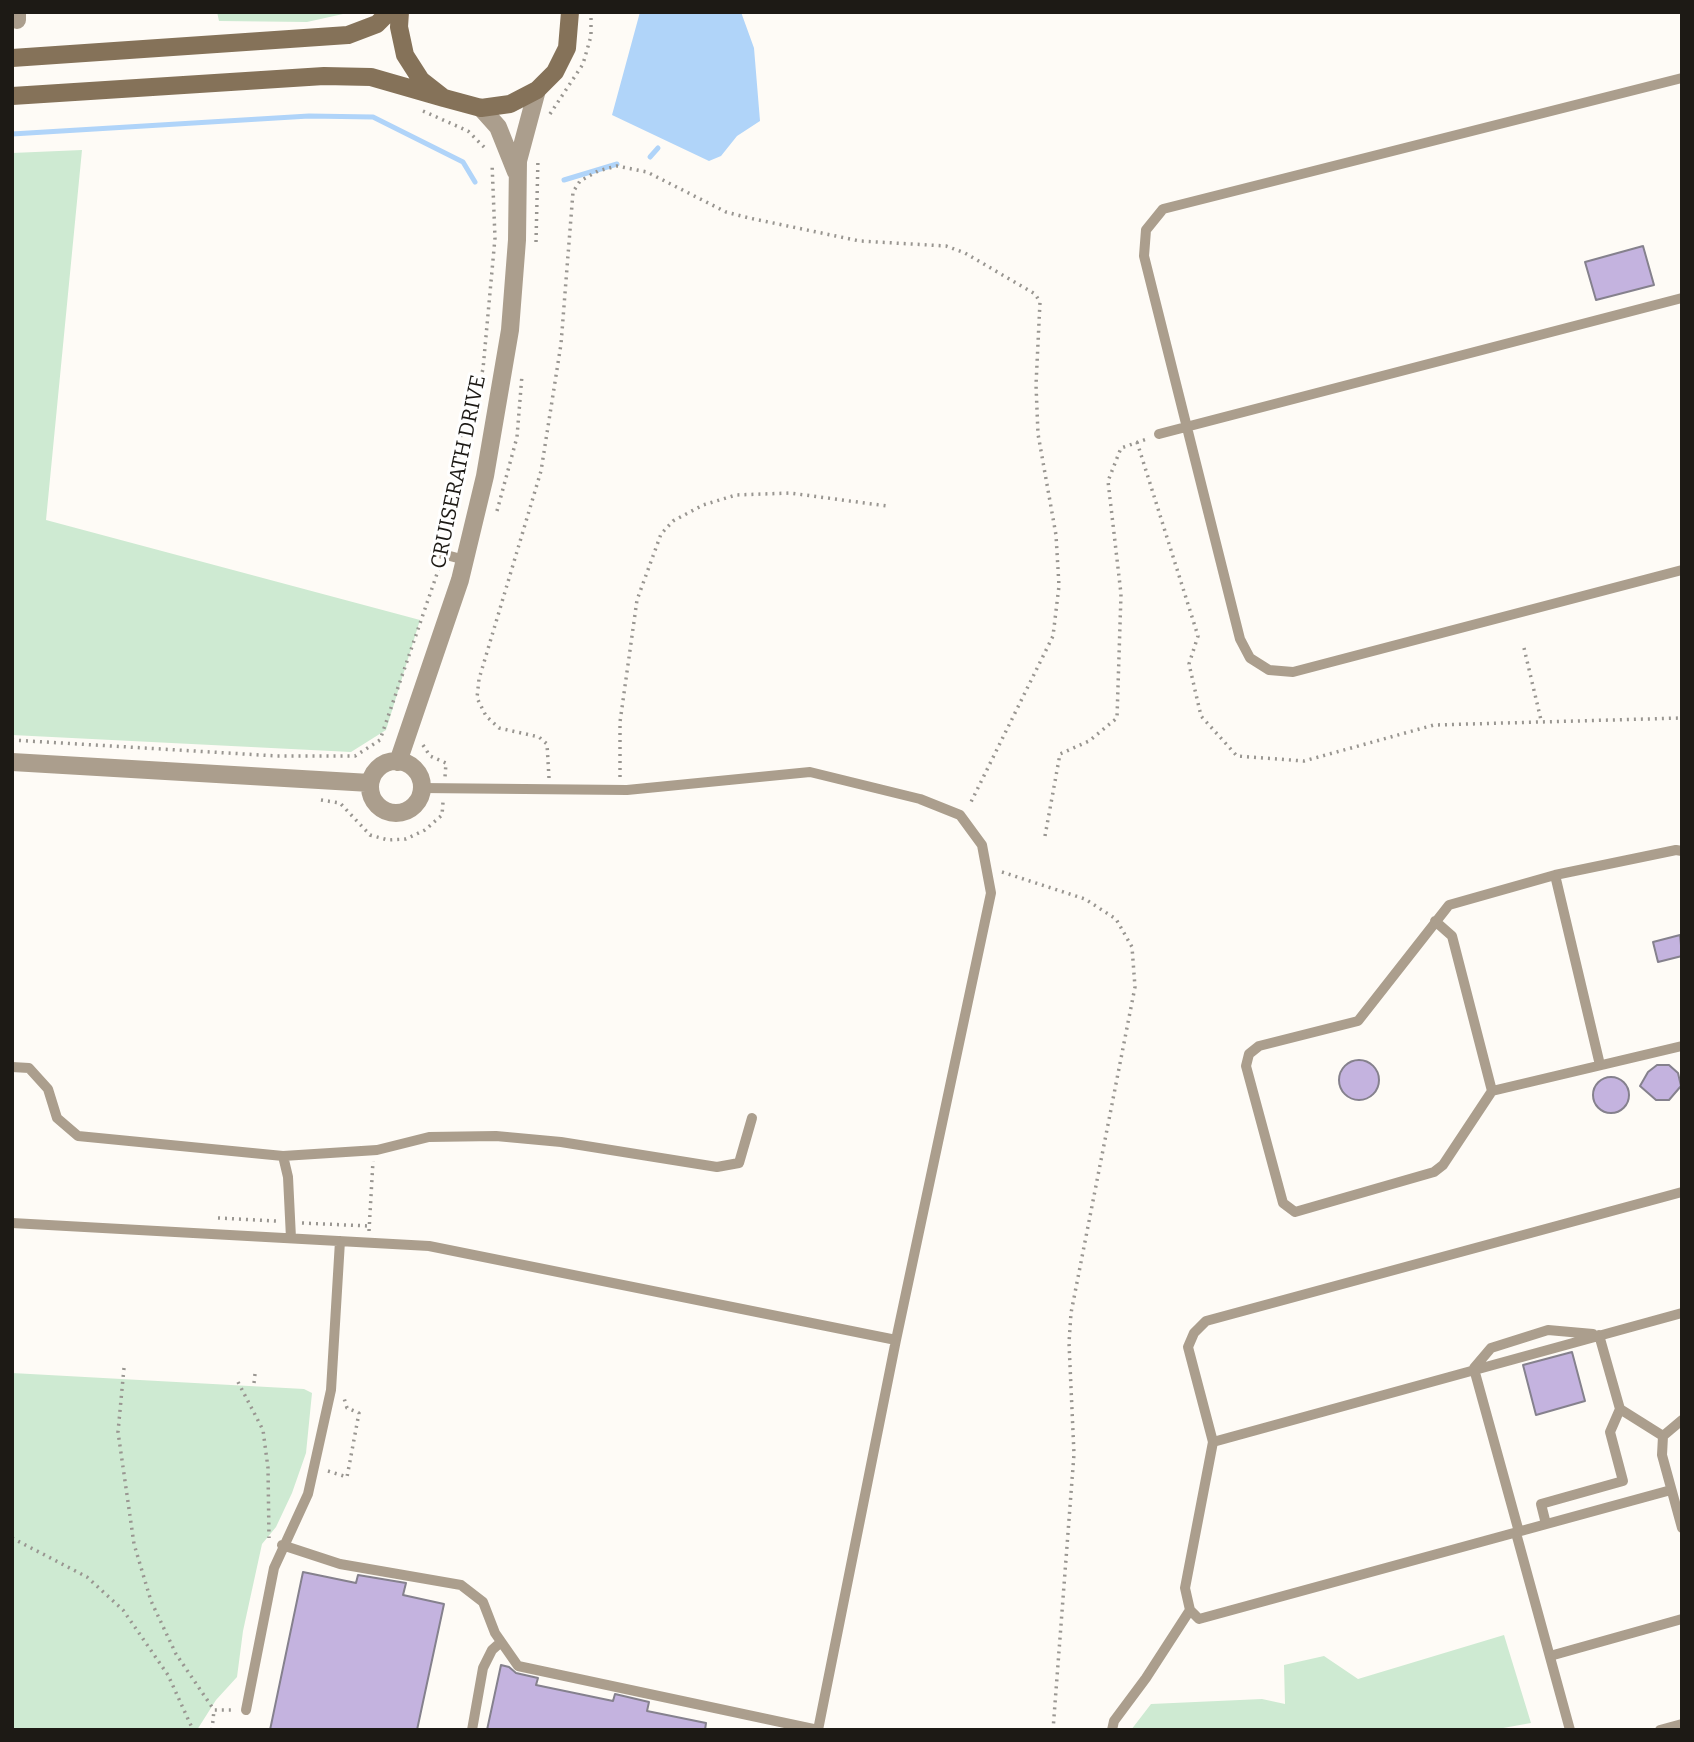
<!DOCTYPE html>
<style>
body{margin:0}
#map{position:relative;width:1694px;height:1742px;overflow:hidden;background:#fefbf6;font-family:Bitter,serif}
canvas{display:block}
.frame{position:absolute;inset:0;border:14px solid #1d1a15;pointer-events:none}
</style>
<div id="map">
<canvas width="1694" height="1742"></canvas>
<div class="frame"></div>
</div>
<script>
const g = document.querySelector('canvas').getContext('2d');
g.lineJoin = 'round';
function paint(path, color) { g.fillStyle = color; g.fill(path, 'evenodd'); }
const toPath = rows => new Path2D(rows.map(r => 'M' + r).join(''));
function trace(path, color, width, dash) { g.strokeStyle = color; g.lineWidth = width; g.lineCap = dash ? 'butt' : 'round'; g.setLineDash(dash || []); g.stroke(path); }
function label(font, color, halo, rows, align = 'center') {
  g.font = font + ' Bitter,serif'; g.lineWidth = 6; g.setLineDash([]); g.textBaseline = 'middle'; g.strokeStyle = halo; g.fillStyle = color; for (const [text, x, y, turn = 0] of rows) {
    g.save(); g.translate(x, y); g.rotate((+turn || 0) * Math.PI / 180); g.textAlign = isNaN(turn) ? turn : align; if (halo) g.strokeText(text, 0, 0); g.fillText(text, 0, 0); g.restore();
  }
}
paint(toPath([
 [217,12,352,12,307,22,219,21],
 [82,150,46,520,420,620,386,730,351,752,12,735,12,153],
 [12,1373,304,1389,312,1393,306,1453,292,1493,276,1527,262,1544,243,1631,237,1677,216,1700,197,1730,12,1730],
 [1504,1635,1531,1723,1492,1730,1131,1730,1151,1704,1262,1699,1285,1704,1284,1665,1324,1656,1358,1679]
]), '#ceead2');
paint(toPath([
 [640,12,741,12,754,48,760,121,737,136,721,156,709,161,612,115]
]), '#b0d4f9');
trace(toPath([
 [12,134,309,116,373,117,463,162,475,182],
 [650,157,658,148],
 [564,180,617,164]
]), '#b0d4f9', 5);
const building = toPath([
 [1643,246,1654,285,1596,300,1585,262,1643,246],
 [1680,935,1682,956,1658,962,1653,942,1680,935],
 '1339 1080a20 20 0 1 1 40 0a20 20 0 1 1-40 0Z',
 [1657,1065,1669,1065,1678,1073,1681,1086,1669,1100,1656,1100,1640,1086,1648,1072,1657,1065],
 '1593 1095a18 18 0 1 1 36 0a18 18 0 1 1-36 0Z',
 [1572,1352,1585,1401,1536,1415,1523,1365,1572,1352],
 [303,1572,356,1583,358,1575,406,1583,403,1595,444,1604,417,1730,270,1730,303,1572],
 [501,1665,509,1667,516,1673,538,1678,536,1685,613,1701,615,1694,649,1702,647,1711,706,1723,705,1730,487,1730,501,1665]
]);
paint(building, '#c4b3df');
trace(building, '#85818d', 2);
trace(toPath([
 [423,111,468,131,487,150],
 [550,114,583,64,591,36,591,12],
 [536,242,538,158],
 [1137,442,1198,636,1189,664,1201,716,1237,756,1304,761,1434,725,1682,718],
 [497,511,517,437,522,375],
 [447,541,452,519,462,424,471,414,483,369,495,238,492,163],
 [1524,648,1541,720],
 [12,740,277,756,355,756,380,740,440,565],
 [423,745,430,756,446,763,445,777],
 [620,777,620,722,637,600,661,534,673,521,703,505,736,495,790,493,887,506],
 [549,778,547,744,539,737,499,728,486,716,477,698,479,679,541,471,561,344,573,192,580,181,598,171,617,166,647,172,726,212,749,218,860,241,946,246,965,253,1035,294,1040,302,1036,385,1038,434,1056,535,1059,586,1053,636,970,804],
 [321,800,340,803,370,835,388,840,406,839,425,830,442,815,443,802],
 [1045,836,1060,754,1089,741,1117,718,1121,594,1108,481,1121,448,1147,439],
 [1002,872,1085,899,1116,919,1132,947,1135,987,1071,1313,1069,1343,1074,1454,1053,1730],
 [218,1218,276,1221],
 [302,1223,369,1226],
 [369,1231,373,1161],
 [124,1368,118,1432,134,1544,151,1601,176,1654,214,1710,234,1710],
 [238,1382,263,1430,268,1468,269,1538],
 [254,1383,255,1374],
 [328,1471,347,1477,359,1413,347,1408,344,1398],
 [12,1538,87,1577,123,1610,168,1675,193,1730],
 [212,1730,214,1710]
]), '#999691', 3.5, [2, 5]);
trace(toPath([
 [1682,78,1163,209,1146,230,1144,256,1240,639,1250,658,1269,670,1293,672,1682,570],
 [1159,434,1682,298],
 [435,552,465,560],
 [421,788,627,790,810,772,920,799,960,815,982,845,991,893,896,1340,818,1730],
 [1682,851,1676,850,1555,875,1449,905,1358,1021,1259,1046,1249,1054,1246,1066,1283,1203,1295,1212,1434,1172,1443,1165,1492,1091,1682,1046],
 [1555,875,1600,1065],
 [1435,921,1452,936,1492,1091],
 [12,1067,29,1068,48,1089,57,1118,78,1136,283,1156,377,1150,429,1137,496,1136,561,1142,717,1167,739,1163,752,1118],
 [283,1156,288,1177,291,1238],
 [12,1223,429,1246,896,1340],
 [1599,1335,1620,1409,1663,1436],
 [1474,1368,1491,1348,1548,1330,1593,1334],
 [1474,1369,1519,1532],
 [1682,1420,1663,1436,1662,1455,1682,1528],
 [1213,1442,1682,1313],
 [1671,1490,1199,1619,1190,1610,1185,1588,1213,1442,1188,1347,1194,1333,1206,1321,1682,1192],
 [1546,1524,1541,1504,1623,1481,1610,1432,1620,1409],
 [1516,1533,1570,1730],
 [282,1545,340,1564,461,1585,483,1602,495,1633,518,1666,818,1730],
 [1550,1656,1682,1619],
 [246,1710,274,1568,308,1494,331,1390,340,1241],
 [472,1730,483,1668,492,1650,501,1642],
 [1112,1730,1114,1721,1146,1678,1190,1610],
 [1660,1730,1682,1724]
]), '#ab9e8d', 10);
trace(toPath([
 [17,12,17,20],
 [481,108,498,127,516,172],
 '370 787a26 26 0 1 1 52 0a26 26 0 1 1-52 0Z',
 [12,762,370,783],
 [398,762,460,580,485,476,510,330,517,240,518,161,537,90]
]), '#ab9e8d', 18);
trace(toPath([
 [400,12,399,27,405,55,421,80,444,98,481,108,510,104,537,90,555,72,567,48,570,12],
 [12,58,348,35,377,24,389,12],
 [12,96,324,76,371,77,444,98]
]), '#857259', 18);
label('21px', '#1d1a15', '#fff', [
 ["CRUISERATH DRIVE",459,472,-78]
]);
</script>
